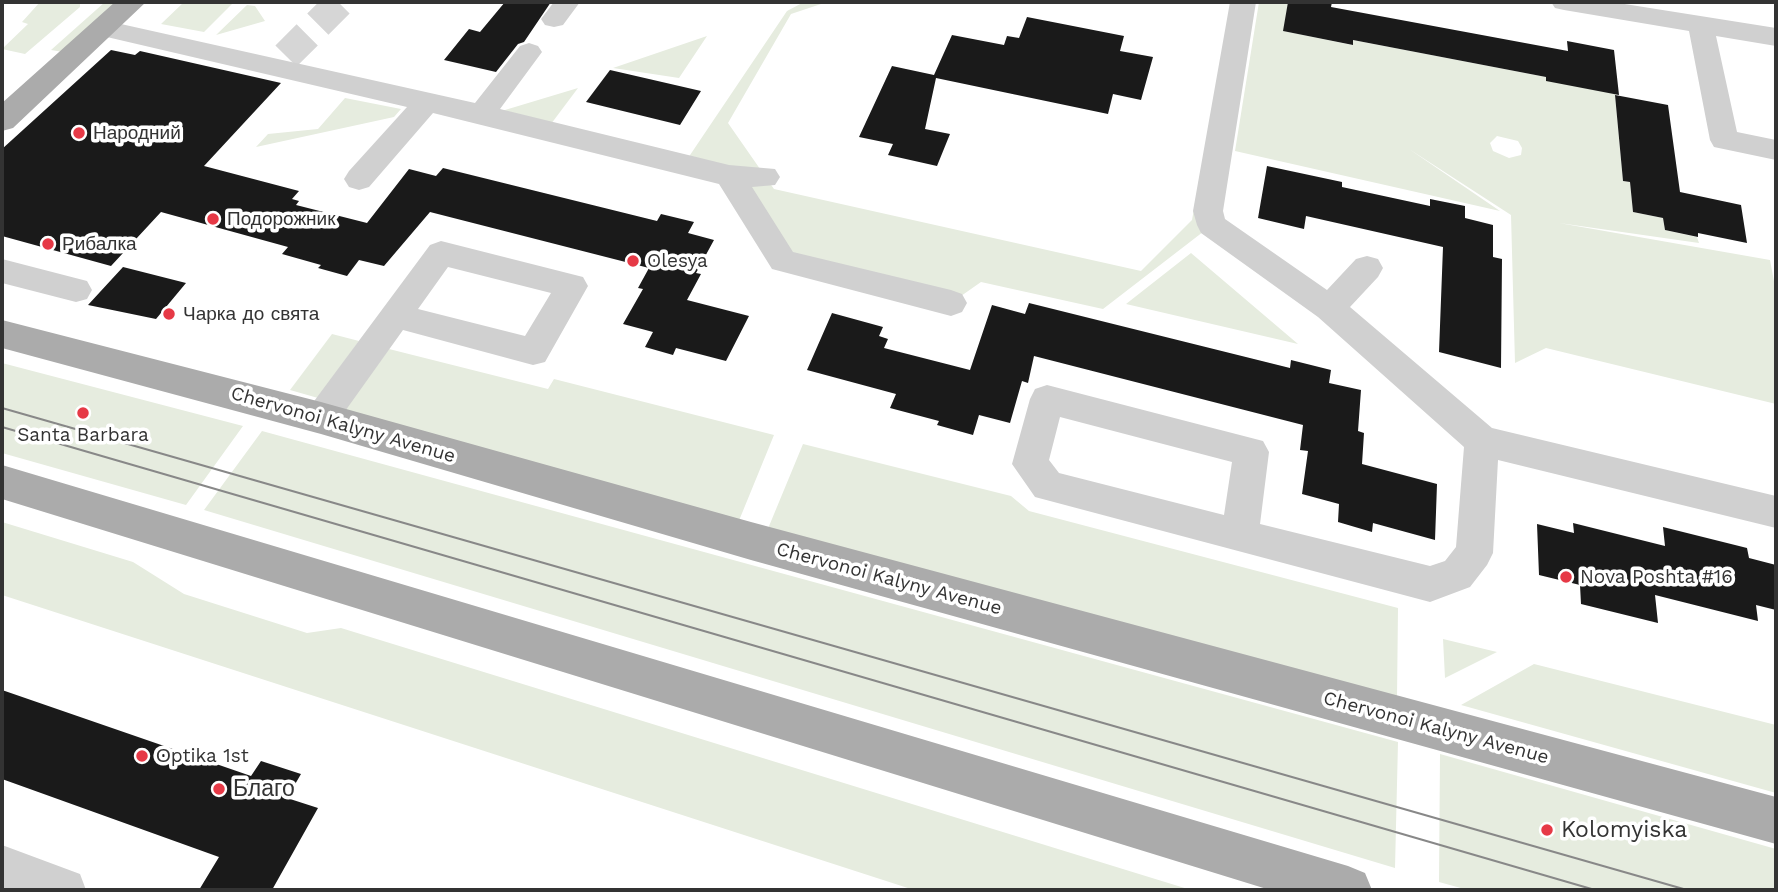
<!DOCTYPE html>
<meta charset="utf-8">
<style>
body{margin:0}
#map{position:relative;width:1778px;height:892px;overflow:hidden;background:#fff;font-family:"Work Sans",sans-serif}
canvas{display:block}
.frame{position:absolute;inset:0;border:4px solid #333;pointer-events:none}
</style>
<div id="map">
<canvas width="1778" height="892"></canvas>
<div class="frame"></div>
</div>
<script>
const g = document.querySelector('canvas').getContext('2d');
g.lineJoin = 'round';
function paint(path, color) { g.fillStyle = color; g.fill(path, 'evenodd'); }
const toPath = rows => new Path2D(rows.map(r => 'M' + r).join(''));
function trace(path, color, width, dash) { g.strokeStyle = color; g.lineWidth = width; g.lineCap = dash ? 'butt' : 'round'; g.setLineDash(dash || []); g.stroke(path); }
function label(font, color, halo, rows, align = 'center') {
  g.font = font + ' "Work Sans",sans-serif'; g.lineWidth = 7; g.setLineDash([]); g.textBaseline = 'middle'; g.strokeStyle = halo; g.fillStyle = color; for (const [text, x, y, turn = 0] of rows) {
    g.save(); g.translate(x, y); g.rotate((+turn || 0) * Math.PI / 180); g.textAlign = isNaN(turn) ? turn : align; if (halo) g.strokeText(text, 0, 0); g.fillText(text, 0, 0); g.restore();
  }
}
paint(toPath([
 [40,2,80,2,80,7,25,54,2,49,28,24,22,22],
 [105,2,119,2,63,52,51,50],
 [184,2,234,2,204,32,161,24],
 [804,2,827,2,791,14,728,123,774,189,1141,271,1192,220,1231,2,1243,2,1208,211,1212,225,1103,309,981,282,951,303,783,261,730,176,684,164,787,11],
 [1259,2,1288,2,1284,31,1352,45,1353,40,1546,77,1619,95,1615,95,1623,181,1630,182,1633,212,1663,218,1665,230,1697,237,1699,243,1559,223,1770,260,1776,292,1776,404,1546,348,1515,363,1511,215,1409,149,1500,211,1235,151],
 [1497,136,1518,141,1522,148,1521,155,1509,158,1493,151,1490,143],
 [247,5,255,6,265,21,216,35],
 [707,36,679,78,613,68],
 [578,88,548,128,495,113],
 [345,98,401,109,394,117,256,147,268,134,318,129],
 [1191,253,1298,344,1126,304],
 [332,334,359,341,318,398,290,390],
 [389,349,548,389,554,379,774,435,738,523,343,411],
 [2,363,243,426,186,505,2,453],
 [262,431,1398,742,1395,868,204,510],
 [803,444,1011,496,1029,511,1398,608,1397,698,767,531],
 [2,522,133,562,184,594,307,633,341,628,1191,890,914,890,2,595],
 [1443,639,1497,652,1445,678],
 [1534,664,1776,725,1776,793,1461,705],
 [1440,754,1776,849,1776,890,1468,890,1439,882]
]), '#e6ecdf');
paint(toPath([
 [505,2,551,2,524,42,518,44,496,72,444,60,469,29,480,32],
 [1288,2,1332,2,1331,7,1568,51,1567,41,1614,50,1619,95,1546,81,1546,77,1353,40,1353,45,1283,31],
 [1027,17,1124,36,1120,51,1153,57,1141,100,1113,94,1108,114,936,78,925,129,950,134,937,166,888,155,893,144,859,137,892,66,934,75,952,35,1004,45,1007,36,1019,38],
 [111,50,135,55,140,51,281,83,204,166,299,191,292,199,299,201,296,205,367,223,409,169,436,176,443,168,657,221,661,214,694,222,688,233,714,240,696,273,701,274,687,300,749,316,726,361,676,348,673,355,645,347,653,332,623,324,643,289,638,288,649,268,430,212,384,266,359,260,347,276,318,268,321,265,282,254,288,247,161,212,111,266,2,236,2,149],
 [610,70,701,91,680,125,586,102],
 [1615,95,1668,105,1680,192,1741,205,1747,243,1698,233,1698,237,1665,230,1663,218,1633,212,1630,182,1623,181],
 [1267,166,1342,182,1342,187,1430,206,1430,199,1465,206,1465,218,1493,225,1493,257,1502,259,1501,368,1439,352,1443,247,1306,216,1304,229,1258,218],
 [123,267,186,283,156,319,88,305],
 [1029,303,1290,368,1291,360,1331,370,1329,383,1361,390,1358,431,1364,433,1362,464,1437,484,1435,540,1373,523,1372,532,1338,522,1339,504,1302,494,1308,451,1300,450,1303,425,1034,356,1028,383,1022,381,1010,423,979,415,973,435,937,425,939,421,890,408,896,394,807,370,832,313,883,327,879,336,888,339,884,348,970,370,992,305,1025,314],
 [1573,523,1665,546,1663,527,1747,548,1749,558,1776,565,1776,610,1756,605,1758,621,1655,595,1658,623,1581,604,1580,585,1539,575,1537,524,1574,533],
 [2,690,251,776,261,761,301,774,287,798,318,808,272,890,199,890,219,857,2,779]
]), '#1a1a1a');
trace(toPath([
 [286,56,340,2]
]), '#d6d6d6', 30, [30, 15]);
paint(toPath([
 [554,2,580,2,563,25,554,27,545,25,541,19,554,2],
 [1230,2,1256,2,1223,211,1225,219,1327,290,1356,259,1367,256,1378,259,1383,268,1378,277,1350,307,1492,428,1776,496,1776,528,1498,460,1493,553,1487,565,1470,587,1430,602,1035,497,1012,464,1030,399,1035,389,1047,385,1263,441,1269,452,1260,524,1430,566,1445,561,1456,547,1464,447,1318,317,1201,233,1197,225,1193,211,1230,2],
 [1060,417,1232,462,1224,515,1059,473,1049,460,1060,417],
 [1551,2,1612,2,1776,28,1776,46,1716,36,1737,132,1776,140,1776,160,1714,147,1710,140,1689,31,1564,10,1555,8,1551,2],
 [103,20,475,103,520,46,529,43,538,46,542,52,500,109,729,165,775,169,780,177,775,185,752,187,793,252,951,290,962,294,967,303,962,312,951,316,772,269,719,184,433,113,369,187,359,190,349,187,344,179,349,171,407,107,94,34,90,28,94,22,103,20],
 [441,241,583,277,588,286,545,362,533,365,403,330,333,428,321,433,309,428,304,418,309,408,430,245,441,241],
 [448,267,551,293,525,336,418,309,448,267],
 [2,259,87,281,92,290,87,299,76,302,2,283,2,259],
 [2,845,80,874,86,890,2,889,2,845]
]), '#d0d0d0');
paint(toPath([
 [115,2,146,2,13,128,2,131,2,103,115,2],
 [2,320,321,402,751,522,1776,797,1776,844,751,560,321,434,2,348,2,320],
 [2,465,1348,866,1365,873,1372,890,1270,890,2,499,2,465]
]), '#ababab');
trace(toPath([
 [2,408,1687,890],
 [2,427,1595,890]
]), '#888', 2);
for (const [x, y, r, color] of [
 [79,133,7,"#e63946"],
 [213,219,7,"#e63946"],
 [48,244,7,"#e63946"],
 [633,261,7,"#e63946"],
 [169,314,7,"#e63946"],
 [83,413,7,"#e63946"],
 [1566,577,7,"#e63946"],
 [142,756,7,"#e63946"],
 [219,789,7,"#e63946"],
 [1547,830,7,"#e63946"]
]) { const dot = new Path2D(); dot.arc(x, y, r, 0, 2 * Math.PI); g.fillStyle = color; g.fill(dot); trace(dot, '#fff', 2.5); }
label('19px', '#333', '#fff', [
 ["Народний",93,133],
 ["Подорожник",227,219],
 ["Рибалка",62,244],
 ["Olesya",647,261],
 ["Чарка до свята",183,314],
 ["Santa Barbara",83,435,"center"],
 ["Nova Poshta #16",1580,577],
 ["Оptika 1st",156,756]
], 'left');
label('19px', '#333', '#fff', [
 ["Chervonoi Kalyny Avenue",343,425,16],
 ["Chervonoi Kalyny Avenue",889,579,15],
 ["Chervonoi Kalyny Avenue",1436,728,15]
]);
label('23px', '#333', '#fff', [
 ["Благо",233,789],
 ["Kolomyiska",1561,830]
], 'left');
</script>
